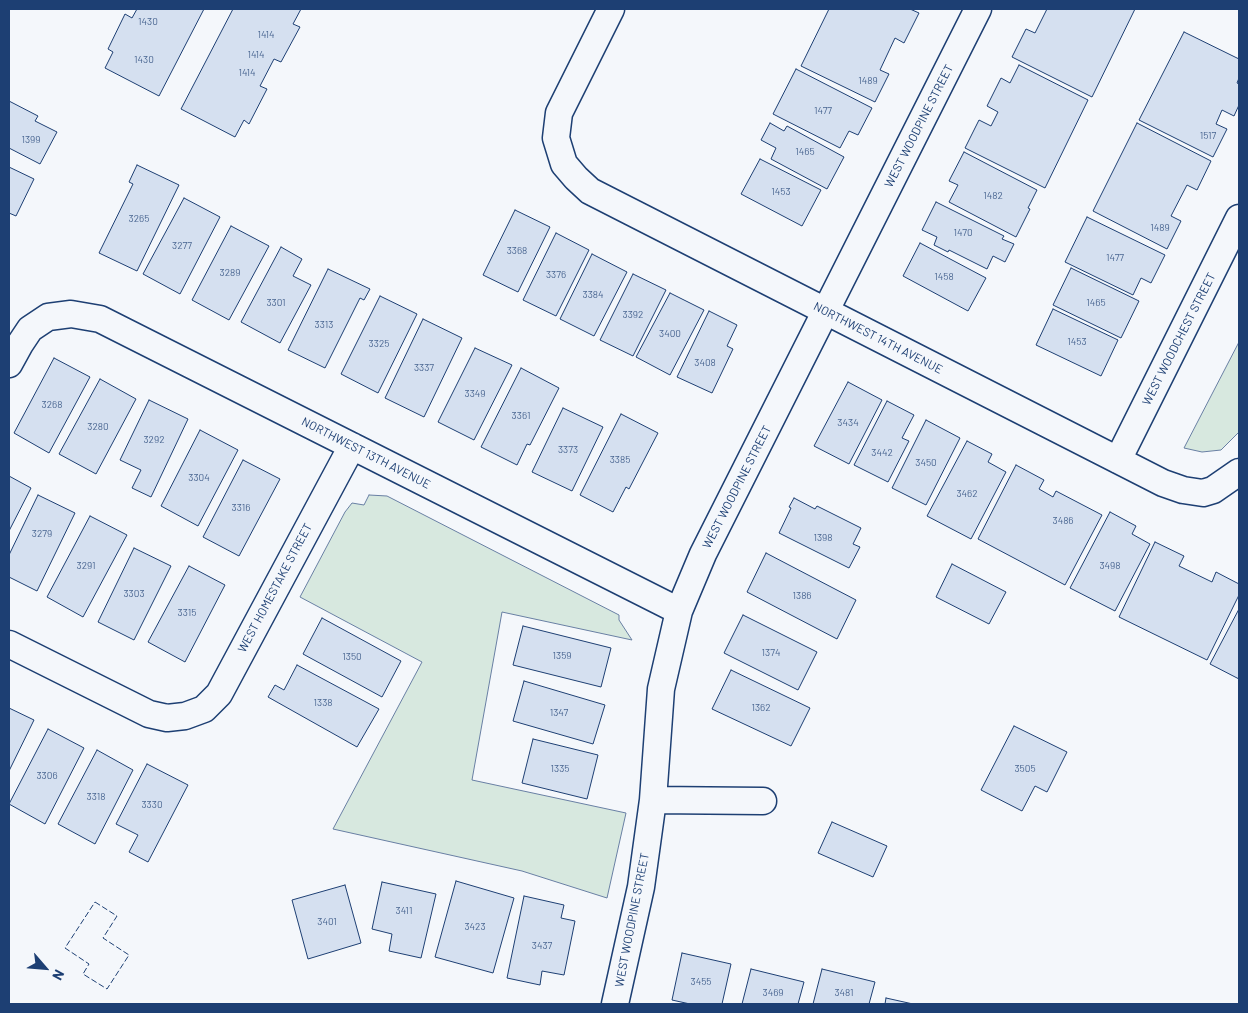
<!DOCTYPE html>
<style>
body{margin:0}
#map{position:relative;width:1248px;height:1013px;overflow:hidden;background:#f4f7fb;font-family:Barlow,sans-serif}
canvas{display:block}
.frame{position:absolute;inset:0;border:10px solid #1d3f73;pointer-events:none}
.north{position:absolute;left:20px;top:943px;width:50px;height:50px;-webkit-text-stroke:4px #f4f7fb;paint-order:stroke;rotate:117deg;font-size:14px;font-weight:700;line-height:20px;text-align:center;color:#1d3f73}
.north::after{content:'';display:block;margin:auto;width:18px;height:22px;background:#1d3f73;clip-path:polygon(50% 0,100% 100%,50% 72%,0 100%)}
</style>
<div id="map">
<canvas width="1248" height="1013"></canvas>
<div class="frame"></div>
<div class="north">N</div>
</div>
<script>
const g = document.querySelector('canvas').getContext('2d');
g.lineJoin = 'round';
function paint(path, color) { g.fillStyle = color; g.fill(path, 'evenodd'); }
const toPath = rows => new Path2D(rows.map(r => 'M' + r).join(''));
function trace(path, color, width, dash) { g.strokeStyle = color; g.lineWidth = width; g.lineCap = dash ? 'butt' : 'round'; g.setLineDash(dash || []); g.stroke(path); }
function label(font, color, halo, rows, align = 'center') {
  g.font = font + ' Barlow,sans-serif'; g.lineWidth = 4; g.setLineDash([]); g.textBaseline = 'middle'; g.strokeStyle = halo; g.fillStyle = color; for (const [text, x, y, turn = 0] of rows) {
    g.save(); g.translate(x, y); g.rotate((+turn || 0) * Math.PI / 180); g.textAlign = isNaN(turn) ? turn : align; if (halo) g.strokeText(text, 0, 0); g.fillText(text, 0, 0); g.restore();
  }
}
const green = toPath([
 [1239,342,1239,432,1221,450,1202,452,1184,448,1239,342],
 [369,495,387,496,619,615,619,620,632,640,502,612,472,780,626,813,607,898,522,871,333,829,422,662,300,597,345,512,352,503,364,505,369,495]
]);
paint(green, '#d7e8df');
trace(green, '#687fa3', 1);
const building = toPath([
 [137,9,204,9,159,96,105,68,113,52,108,49,125,14,132,18,137,9],
 [233,9,301,9,293,24,300,27,281,62,274,59,260,86,267,89,249,124,244,120,235,137,181,109,233,9],
 [829,9,910,9,919,13,904,43,895,38,880,70,889,74,875,102,801,66,829,9],
 [1047,9,1135,9,1092,97,1012,57,1026,29,1035,33,1047,9],
 [1184,32,1239,59,1239,78,1237,83,1239,84,1239,105,1234,116,1222,110,1216,124,1227,129,1213,157,1139,120,1184,32],
 [1019,65,1088,100,1045,188,965,148,979,120,991,126,998,112,987,106,1001,78,1010,83,1019,65],
 [796,69,872,108,858,135,849,131,840,148,773,114,796,69],
 [9,101,38,116,35,121,57,132,40,164,9,148,9,101],
 [770,123,784,131,787,126,844,157,827,189,771,159,776,148,761,140,770,123],
 [1137,123,1211,161,1197,190,1187,185,1171,216,1181,221,1167,249,1093,211,1137,123],
 [964,152,1037,190,1028,208,1030,209,1016,237,949,202,958,185,949,181,964,152],
 [760,159,821,190,802,226,741,194,760,159],
 [137,165,179,185,137,271,99,253,133,184,129,182,137,165],
 [9,167,34,179,16,216,9,213,9,167],
 [184,198,220,217,180,294,143,274,184,198],
 [936,202,1004,236,1002,239,1014,244,1005,262,993,256,987,269,949,250,948,252,934,245,937,237,922,230,936,202],
 [515,210,550,227,518,292,483,275,515,210],
 [1087,217,1165,255,1151,283,1141,278,1133,295,1065,262,1087,217],
 [231,226,269,246,229,320,192,300,231,226],
 [556,233,589,250,556,316,523,300,556,233],
 [920,243,986,278,968,311,903,276,920,243],
 [281,247,302,259,293,276,311,285,280,343,241,322,281,247],
 [592,254,627,272,594,336,560,319,592,254],
 [1071,268,1139,301,1121,338,1053,305,1071,268],
 [328,269,370,289,364,300,360,298,325,368,288,350,328,269],
 [633,274,666,290,633,356,600,340,633,274],
 [670,293,704,310,670,375,636,357,670,293],
 [380,296,417,314,378,393,341,374,380,296],
 [1053,309,1118,340,1101,376,1036,345,1053,309],
 [709,311,737,325,727,346,733,349,712,393,677,377,709,311],
 [423,319,462,338,424,417,385,398,423,319],
 [475,348,512,365,474,440,438,422,475,348],
 [54,358,90,377,49,453,14,433,54,358],
 [521,368,559,388,530,445,527,444,517,465,481,447,521,368],
 [100,379,136,399,96,474,59,454,100,379],
 [848,382,882,400,849,464,814,446,848,382],
 [149,400,188,419,151,497,132,488,141,470,120,460,149,400],
 [887,401,914,415,902,438,909,441,888,482,854,465,887,401],
 [563,408,603,427,572,491,532,472,563,408],
 [621,414,658,433,629,489,626,487,613,512,580,495,621,414],
 [926,420,960,438,926,505,892,488,926,420],
 [200,430,238,450,198,526,161,506,200,430],
 [967,441,992,454,988,462,1006,472,971,539,927,516,967,441],
 [243,460,280,479,239,556,203,537,243,460],
 [1016,465,1044,480,1039,489,1053,497,1056,491,1102,515,1065,585,978,539,1016,465],
 [9,476,31,488,9,531,9,476],
 [38,495,75,513,37,591,9,577,9,555,38,495],
 [794,498,815,509,817,506,861,528,853,544,860,547,849,568,779,533,791,508,789,507,794,498],
 [1110,512,1136,526,1132,534,1150,544,1115,611,1070,588,1110,512],
 [90,516,127,535,83,617,47,597,90,516],
 [1155,542,1184,556,1179,566,1212,582,1216,572,1239,584,1239,595,1207,660,1119,617,1155,542],
 [134,548,171,566,134,640,98,622,134,548],
 [766,553,856,600,837,639,747,592,766,553],
 [952,564,1006,592,989,624,936,597,952,564],
 [189,566,225,585,185,662,148,642,189,566],
 [1239,609,1239,679,1210,664,1239,609],
 [743,615,817,652,798,690,724,653,743,615],
 [322,618,401,661,382,697,303,654,322,618],
 [523,626,611,648,601,687,513,665,523,626],
 [297,665,379,709,357,747,268,697,275,685,284,690,297,665],
 [731,670,810,708,791,746,712,709,731,670],
 [524,681,605,705,593,744,513,721,524,681],
 [9,708,34,720,9,771,9,708],
 [1014,726,1067,752,1047,792,1035,786,1022,811,981,790,1014,726],
 [48,729,84,748,45,824,9,804,48,729],
 [533,739,598,755,587,799,522,783,533,739],
 [97,750,133,770,95,844,58,824,97,750],
 [147,764,188,785,148,862,129,852,138,835,116,824,147,764],
 [832,822,887,846,873,877,818,853,832,822],
 [456,881,514,898,493,973,435,957,456,881],
 [382,882,436,894,421,958,389,951,392,934,372,929,382,882],
 [345,885,361,943,308,959,292,900,345,885],
 [524,896,564,905,561,918,575,921,564,975,542,971,540,985,507,978,524,896],
 [682,953,731,964,722,1004,690,1004,672,1000,682,953],
 [751,969,804,982,798,1004,742,1004,751,969],
 [822,969,875,982,869,1004,813,1004,822,969],
 [886,998,913,1004,885,1004,886,998]
]);
paint(building, '#d5e0f0');
trace(building, '#1d3f73', 1);
const street = toPath([
 [611,9,559,113,556,138,564,164,576,178,590,191,1163,483,1183,490,1203,493,1213,490,1239,472],
 [9,364,20,344,30,329,48,317,71,314,100,319,679,611],
 [1118,460,1239,218],
 [9,644,149,714,167,718,185,716,204,709,219,694,352,446],
 [653,800,763,801],
 [615,1004,641,887,653,800,661,689,679,611,703,554,978,9]
]);
trace(street, '#1d3f73', 29);
trace(street, '#f4f7fb', 26);
trace(toPath([
 [95,902,117,916,103,938,129,955,107,989,83,974,89,964,65,948,95,902]
]), '#1d3f73', 1, [6, 2.5]);
label('10px', '#4b6792', null, [
 ["1430",148,22],
 ["1414",266,35],
 ["1414",256,55],
 ["1430",144,60],
 ["1414",247,73],
 ["1489",868,81],
 ["1477",823,111],
 ["1517",1208,136],
 ["1399",31,140],
 ["1465",805,152],
 ["1453",781,192],
 ["1482",993,196],
 ["3265",139,219],
 ["1489",1160,228],
 ["1470",963,233],
 ["3277",182,246],
 ["3368",517,251],
 ["1477",1115,258],
 ["3289",230,273],
 ["3376",556,275],
 ["1458",944,277],
 ["3384",593,295],
 ["3301",276,303],
 ["1465",1096,303],
 ["3392",633,315],
 ["3313",324,325],
 ["3400",670,334],
 ["1453",1077,342],
 ["3325",379,344],
 ["3408",705,363],
 ["3337",424,368],
 ["3349",475,394],
 ["3268",52,405],
 ["3361",521,416],
 ["3434",848,423],
 ["3280",98,427],
 ["3292",154,440],
 ["3373",568,450],
 ["3442",882,453],
 ["3385",620,460],
 ["3450",926,463],
 ["3304",199,478],
 ["3462",967,494],
 ["3316",241,508],
 ["3486",1063,521],
 ["3279",42,534],
 ["1398",823,538],
 ["3291",86,566],
 ["3498",1110,566],
 ["3303",134,594],
 ["1386",802,596],
 ["3315",187,613],
 ["1374",771,653],
 ["1359",562,656],
 ["1350",352,657],
 ["1338",323,703],
 ["1362",761,708],
 ["1347",559,713],
 ["1335",560,769],
 ["3505",1025,769],
 ["3306",47,776],
 ["3318",96,797],
 ["3330",152,805],
 ["3411",404,911],
 ["3401",327,922],
 ["3423",475,927],
 ["3437",542,946],
 ["3455",701,982],
 ["3469",773,993],
 ["3481",844,993]
]);
label('12px', '#1d3f73', '#f4f7fb', [
 ["WEST WOODPINE STREET",919,126,-63],
 ["NORTHWEST 14TH AVENUE",878,338,27],
 ["WEST WOODCHEST STREET",1179,339,-63],
 ["NORTHWEST 13TH AVENUE",366,453,27],
 ["WEST WOODPINE STREET",737,487,-63],
 ["WEST HOMESTAKE STREET",275,588,-62],
 ["WEST WOODPINE STREET",632,920,-79]
]);
</script>
